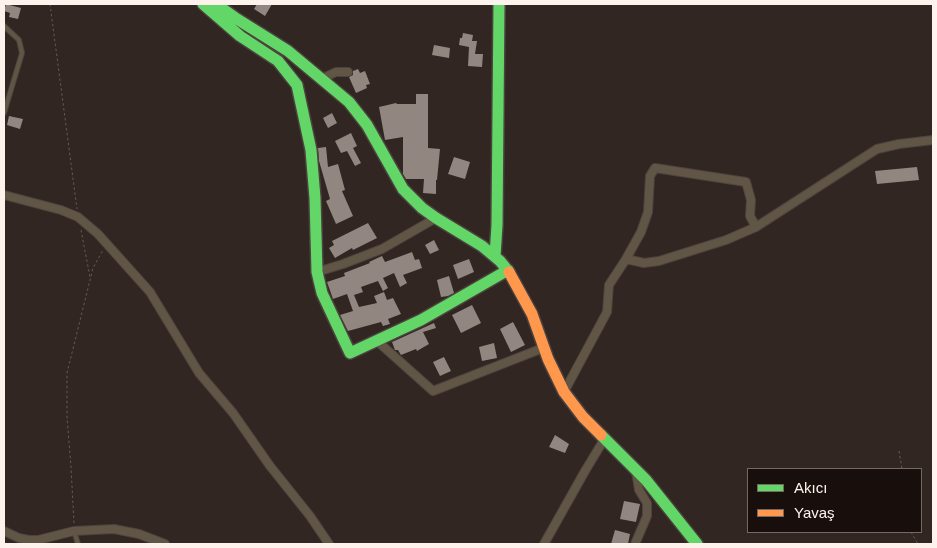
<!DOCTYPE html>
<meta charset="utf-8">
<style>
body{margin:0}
#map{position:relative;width:937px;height:548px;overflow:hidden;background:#312621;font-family:Arial,sans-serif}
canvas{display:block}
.frame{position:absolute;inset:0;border:5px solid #fef2ed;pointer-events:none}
.legend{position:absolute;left:747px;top:468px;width:175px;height:65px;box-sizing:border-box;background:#180e0b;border:1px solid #746965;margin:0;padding:6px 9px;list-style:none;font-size:15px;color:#fef2ed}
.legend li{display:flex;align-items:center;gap:10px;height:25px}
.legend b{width:25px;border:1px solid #746965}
</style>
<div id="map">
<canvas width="937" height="548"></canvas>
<div class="frame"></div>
<ul class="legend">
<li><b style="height:6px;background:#63d668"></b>Akıcı</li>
<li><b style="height:6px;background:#ff974d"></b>Yavaş</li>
</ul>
</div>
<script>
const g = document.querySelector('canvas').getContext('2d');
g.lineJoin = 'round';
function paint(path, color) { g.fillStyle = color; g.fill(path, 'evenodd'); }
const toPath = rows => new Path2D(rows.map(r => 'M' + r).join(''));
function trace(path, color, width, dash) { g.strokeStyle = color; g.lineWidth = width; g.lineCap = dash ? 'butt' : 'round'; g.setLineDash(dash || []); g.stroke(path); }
paint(toPath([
 [6,4,21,8,18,19,9,17,10,13,4,11],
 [257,4,272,4,265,16,254,9],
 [463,33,473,35,472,41,477,41,475,54,483,54,482,67,468,66,469,47,459,45,460,38,462,38],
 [434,45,450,48,449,58,432,55],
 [358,69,360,73,365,71,370,84,366,85,367,88,356,93,349,77,353,75,353,71],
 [416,94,428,94,428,148,440,149,437,180,436,180,436,194,423,193,424,179,406,179,403,174,403,137,385,140,379,107,396,103,397,104,416,104],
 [332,113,337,123,328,128,323,118],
 [9,116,23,119,20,129,7,125],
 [351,133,357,146,353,148,361,163,355,166,347,151,341,153,335,141],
 [326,147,328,167,338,164,345,190,342,191,353,216,336,224,326,201,330,199,319,161,318,148],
 [454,157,470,162,465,179,448,174],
 [917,167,919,180,877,184,875,171],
 [368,223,377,238,353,250,352,248,335,258,329,248,334,245,332,241],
 [434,240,439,250,430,254,425,245],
 [412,252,415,260,419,259,422,268,403,275,407,283,400,287,394,273,383,278,388,288,383,291,378,281,361,287,363,292,354,295,359,307,377,303,374,296,384,292,387,300,393,298,401,314,388,319,390,324,383,326,381,322,348,331,340,315,353,311,347,294,333,299,327,282,345,276,344,273,370,263,369,262,382,256,385,262],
 [469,259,474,272,458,279,453,265],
 [449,276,454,293,448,296,441,297,437,280],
 [472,305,481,323,461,333,452,315],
 [513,322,525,345,511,352,500,329],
 [434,323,436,328,423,332,429,344,417,351,416,349,401,355,398,350,395,350,392,342],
 [494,343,497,358,482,361,479,347],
 [444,357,451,371,440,376,433,362],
 [555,435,569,444,565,453,549,447],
 [624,501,640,504,636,522,620,519],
 [615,530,630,534,628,544,611,544]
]), '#928680');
const lane = toPath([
 [4,26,19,40,22,53,4,113],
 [74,531,78,544]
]);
const street = toPath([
 [321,79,336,72,348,72],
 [4,195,61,210,78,217,98,234,150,292,199,373,233,413,270,466,310,516,329,544],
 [626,259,641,232,648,212,650,176,655,168,746,182,751,200,750,216,756,227],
 [317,272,343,264,382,249,436,218],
 [377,341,433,391,543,348],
 [564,392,607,312,609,285,626,259,644,263,659,261,726,240,756,227,877,149,899,144,933,140],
 [4,531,19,538,29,540,38,540,74,531,114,529,139,534,165,544],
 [544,544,585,471,605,438],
 [635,544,647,516,647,503,639,490,636,471]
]);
const fast = toPath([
 [203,4,240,36,278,61,297,85,311,150,315,198,317,272,322,293,350,353,421,320,508,270],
 [216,4,237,19,288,51,349,102,367,125,403,189,422,208,436,218,482,246,500,261,509,272],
 [495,256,497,225,499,4],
 [601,435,646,480,697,544]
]);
const slow = toPath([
 [509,272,532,314,548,359,564,392,583,417,601,435]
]);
trace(lane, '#4c433f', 6);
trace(street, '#4c433f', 10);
trace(fast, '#4c433f', 14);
trace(slow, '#4c433f', 14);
trace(toPath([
 [50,4,77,209],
 [81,230,90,277],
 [899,451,902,469],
 [74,523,71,467,67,417,67,373,93,268,103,250],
 [911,532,918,544]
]), '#655c50', 1, [2.5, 2.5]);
trace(lane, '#615645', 4);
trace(street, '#615645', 8);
trace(fast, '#63d668', 11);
trace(slow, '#ff974d', 11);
</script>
